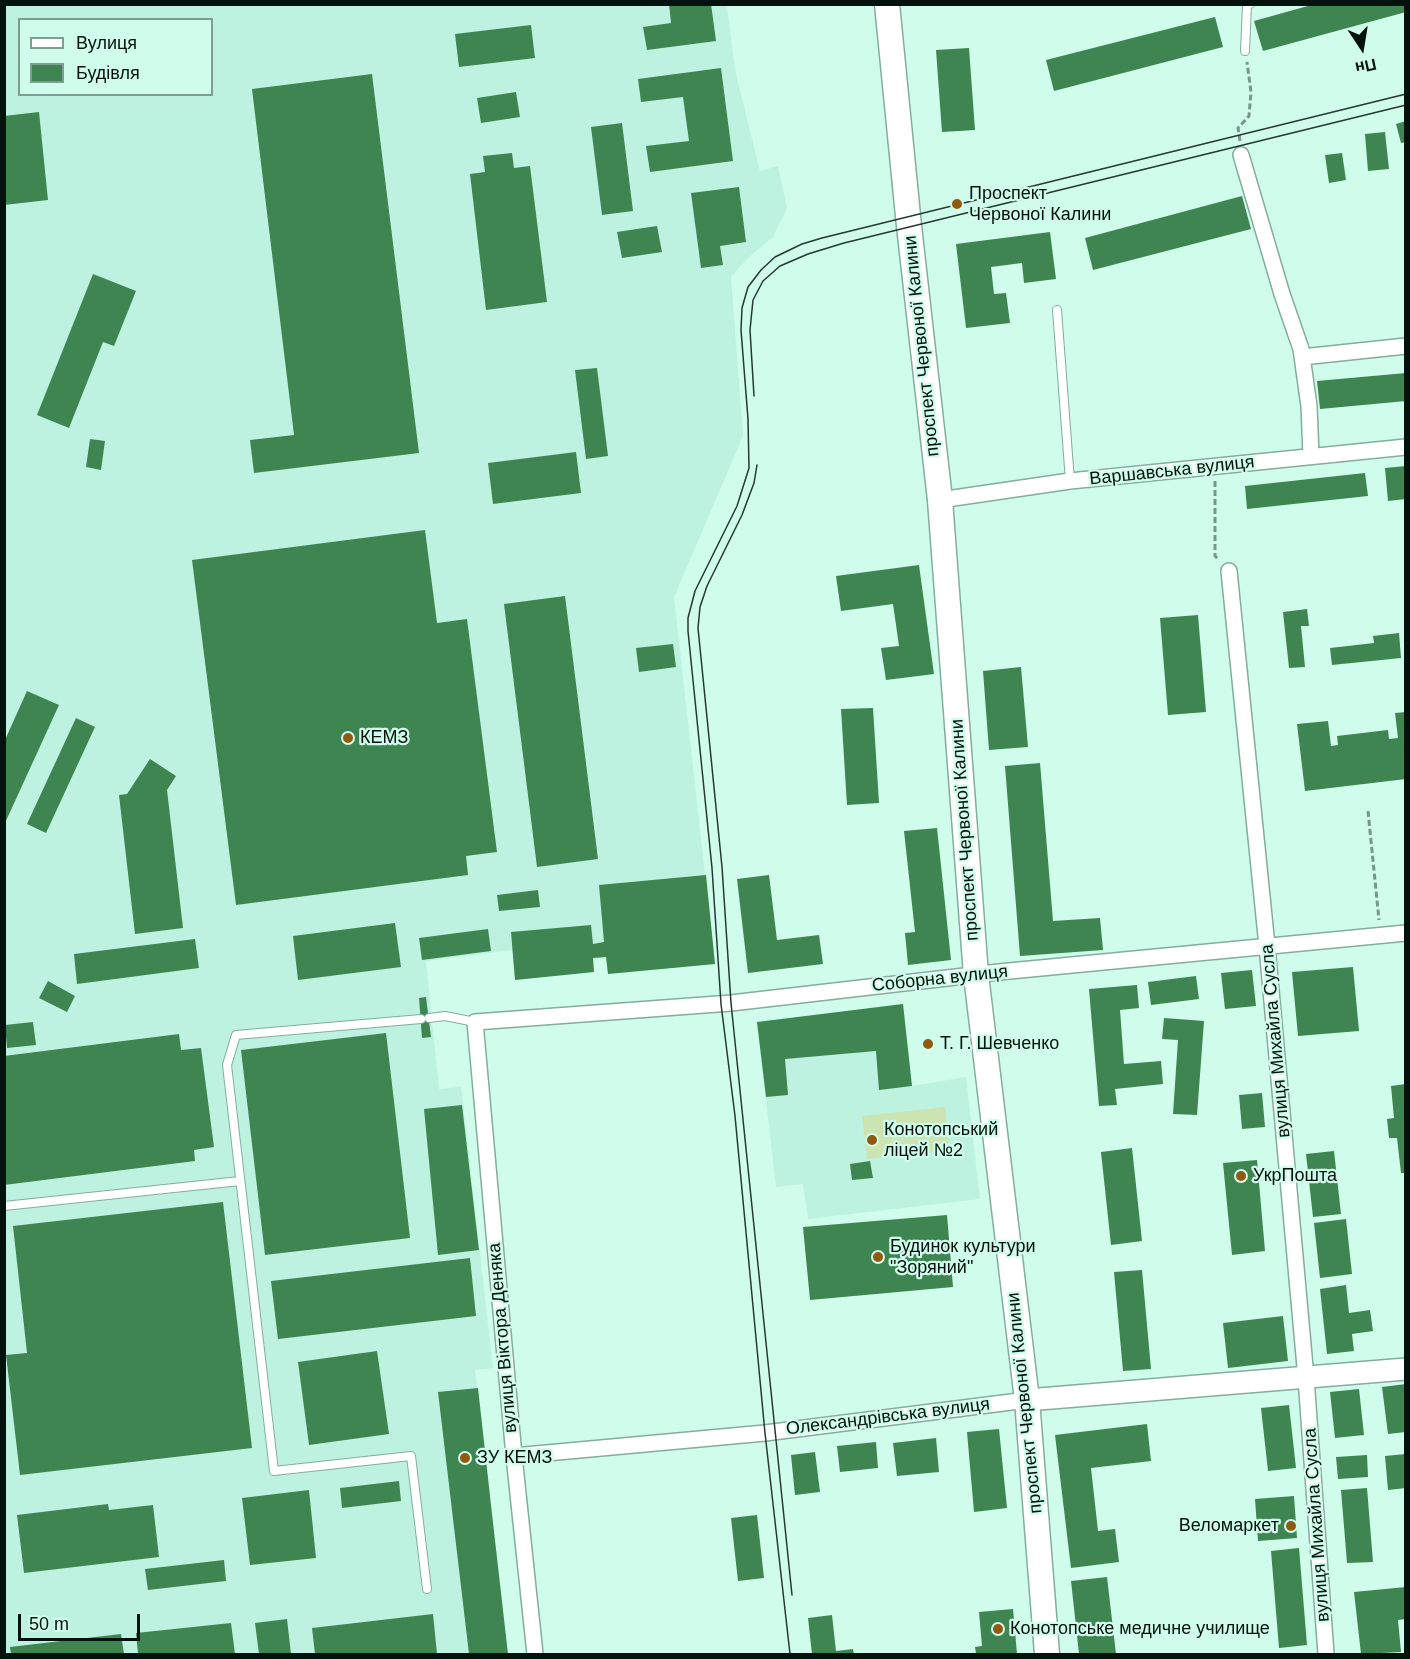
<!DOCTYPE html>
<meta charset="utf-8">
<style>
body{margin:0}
#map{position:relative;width:1410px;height:1659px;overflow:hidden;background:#d0fcec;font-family:Arial,sans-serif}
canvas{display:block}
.frame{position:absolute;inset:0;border:6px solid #03120d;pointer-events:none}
.legend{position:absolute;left:18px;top:18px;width:195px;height:78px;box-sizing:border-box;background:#d0fcec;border:2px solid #7e9e93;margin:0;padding:8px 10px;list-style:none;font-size:18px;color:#03120d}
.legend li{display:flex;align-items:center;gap:12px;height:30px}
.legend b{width:30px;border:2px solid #7e9e93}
.north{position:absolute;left:1332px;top:18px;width:60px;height:60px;-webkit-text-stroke:4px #d0fcec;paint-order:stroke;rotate:168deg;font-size:16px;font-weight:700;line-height:24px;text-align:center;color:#03120d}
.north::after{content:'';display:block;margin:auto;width:21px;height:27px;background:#03120d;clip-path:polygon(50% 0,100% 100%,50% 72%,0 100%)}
.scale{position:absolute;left:18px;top:1614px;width:122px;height:27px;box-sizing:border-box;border:3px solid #03120d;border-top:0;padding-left:8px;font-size:18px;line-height:21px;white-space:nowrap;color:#03120d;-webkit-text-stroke:4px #d0fcec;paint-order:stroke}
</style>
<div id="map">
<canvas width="1410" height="1659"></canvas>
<div class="frame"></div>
<ul class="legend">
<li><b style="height:8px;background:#fff"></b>Вулиця</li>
<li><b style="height:16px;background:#3e8551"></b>Будівля</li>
</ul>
<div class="north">Пн</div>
<div class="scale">50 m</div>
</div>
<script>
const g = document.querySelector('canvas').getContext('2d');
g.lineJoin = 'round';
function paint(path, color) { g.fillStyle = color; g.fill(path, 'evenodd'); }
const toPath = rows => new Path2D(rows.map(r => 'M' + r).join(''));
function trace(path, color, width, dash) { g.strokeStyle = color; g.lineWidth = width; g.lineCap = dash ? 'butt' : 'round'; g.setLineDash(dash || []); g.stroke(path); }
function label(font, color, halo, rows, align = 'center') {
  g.font = font + ' Arial,sans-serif'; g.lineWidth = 4.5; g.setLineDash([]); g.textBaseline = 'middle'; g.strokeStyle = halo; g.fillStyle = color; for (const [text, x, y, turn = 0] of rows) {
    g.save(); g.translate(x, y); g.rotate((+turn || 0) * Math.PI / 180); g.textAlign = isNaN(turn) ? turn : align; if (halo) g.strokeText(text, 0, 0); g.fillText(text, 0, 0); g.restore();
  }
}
paint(toPath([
 [5,5,727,5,735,70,760,171,778,166,787,208,773,237,748,258,731,277,743,436,674,597,715,964,608,974,606,957,593,959,594,972,515,980,512,950,426,961,439,1089,461,1087,493,1368,475,1370,508,1654,5,1654],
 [20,20,212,20,212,94,20,94],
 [903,1004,912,1086,966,1077,980,1199,808,1219,803,1184,776,1187,757,1022]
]), '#bef2e0');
paint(toPath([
 [945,1107,950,1150,867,1159,862,1116]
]), '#cbe4b1');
paint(toPath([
 [669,4,711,4,716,41,647,50,643,27,671,23],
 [1315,4,1406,4,1406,12,1263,51,1254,21],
 [1215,17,1223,47,1054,91,1046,60],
 [531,25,535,58,459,67,455,34],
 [969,48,975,130,942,132,936,50],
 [721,68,733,161,650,172,646,146,689,141,683,97,641,102,638,79],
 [372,74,419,453,254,473,250,440,294,435,252,89],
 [516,92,520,117,481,123,477,98],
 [39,112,48,200,4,205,4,116],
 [1406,121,1406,142,1401,143,1396,124],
 [622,123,633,211,602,215,591,127],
 [1385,132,1389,169,1368,171,1365,134],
 [512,153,514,168,530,166,547,302,486,310,470,174,485,172,483,156],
 [1342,153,1346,180,1329,183,1325,155],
 [739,187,746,242,720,246,723,265,701,268,691,193],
 [1242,196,1251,229,1093,270,1085,238],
 [657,226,662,252,622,258,617,232],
 [1050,232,1056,279,1024,283,1022,263,991,267,994,294,1006,293,1010,323,966,328,956,244],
 [93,274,136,291,114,346,103,342,69,428,37,415],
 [597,368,608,456,586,459,575,370],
 [1406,373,1406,401,1320,409,1317,381],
 [90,439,105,441,101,470,86,467],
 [576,452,581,493,493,504,488,463],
 [1406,466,1406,499,1388,501,1385,468],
 [1365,473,1368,496,1247,509,1245,486],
 [425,530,437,623,467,619,497,852,466,856,468,875,236,905,192,560],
 [919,565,934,674,886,680,881,648,899,646,893,604,841,611,836,576],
 [565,596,598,859,537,867,504,604],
 [1307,609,1309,626,1301,626,1305,667,1289,668,1283,612],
 [1198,615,1206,712,1168,715,1160,618],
 [1399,633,1401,658,1332,665,1330,648,1374,643,1373,636],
 [673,644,676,667,639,672,636,648],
 [1021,667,1028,747,989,750,983,671],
 [27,691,59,705,5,823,5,740],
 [873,708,879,803,847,805,841,709],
 [1406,712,1406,779,1305,791,1297,724,1328,721,1331,746,1338,745,1337,736,1388,730,1389,739,1398,738,1395,713],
 [76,718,95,727,46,833,27,824],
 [150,759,176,776,167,790,183,928,135,934,119,795,127,794],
 [1040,763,1053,921,1100,918,1103,950,1020,956,1005,766],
 [937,828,951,960,908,965,905,933,915,932,904,831],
 [706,875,715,964,608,974,606,957,593,958,594,972,515,980,511,932,591,925,593,944,604,942,599,885],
 [769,875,777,940,819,935,823,964,748,973,737,879],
 [538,890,540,907,499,911,497,895],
 [395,923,401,967,298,980,293,936],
 [488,929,491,951,422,960,419,938],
 [195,939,199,968,77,984,74,954],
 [1353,967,1359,1031,1298,1036,1292,972],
 [1252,970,1256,1006,1225,1009,1221,973],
 [1196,976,1199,999,1151,1005,1148,982],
 [48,981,75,996,67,1012,39,998],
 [1137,985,1139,1008,1120,1010,1124,1064,1161,1061,1163,1084,1115,1089,1117,1105,1099,1106,1089,989],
 [426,997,431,1037,422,1038,419,998],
 [903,1004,912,1086,879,1090,876,1051,785,1059,788,1095,766,1097,757,1022],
 [1164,1018,1204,1021,1197,1115,1173,1114,1178,1040,1162,1039],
 [33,1022,36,1045,7,1048,5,1025],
 [386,1033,410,1238,265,1255,241,1050],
 [179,1034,181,1050,201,1048,214,1147,194,1150,195,1161,4,1185,4,1056],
 [1406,1084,1406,1173,1401,1173,1397,1138,1389,1138,1387,1119,1394,1118,1391,1086],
 [1262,1093,1265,1127,1242,1129,1239,1095],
 [462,1105,479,1250,438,1255,424,1109],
 [1132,1148,1142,1241,1111,1245,1101,1152],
 [1334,1151,1341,1214,1313,1217,1306,1154],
 [1257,1160,1265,1251,1232,1255,1223,1163],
 [870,1161,873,1178,852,1180,850,1164],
 [223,1202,252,1448,20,1475,6,1355,27,1353,13,1226],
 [947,1215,953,1287,810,1300,803,1227],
 [1346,1219,1352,1274,1320,1278,1314,1223],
 [470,1258,476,1316,278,1339,271,1281],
 [1142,1270,1151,1369,1123,1371,1114,1272],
 [1346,1285,1349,1313,1370,1310,1373,1331,1352,1334,1354,1351,1327,1354,1320,1289],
 [1283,1316,1288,1361,1228,1368,1223,1323],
 [377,1351,389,1434,309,1445,298,1362],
 [1406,1384,1406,1432,1388,1434,1382,1387],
 [478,1388,493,1523,508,1654,469,1654,438,1392],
 [1359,1389,1364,1435,1335,1438,1330,1392],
 [1289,1405,1296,1468,1268,1471,1261,1408],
 [1147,1424,1151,1461,1091,1468,1098,1531,1115,1529,1119,1562,1071,1568,1055,1435],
 [999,1429,1007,1508,974,1512,967,1432],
 [936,1438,939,1472,897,1476,893,1443],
 [876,1442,878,1468,840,1472,837,1446],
 [815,1452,820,1492,795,1495,791,1455],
 [1406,1454,1406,1488,1388,1490,1385,1456],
 [1367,1455,1368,1477,1338,1479,1336,1457],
 [399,1481,401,1501,342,1508,340,1488],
 [1367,1488,1373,1562,1347,1563,1341,1490],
 [309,1490,316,1558,250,1565,242,1498],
 [1294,1496,1297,1538,1258,1541,1255,1499],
 [108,1504,109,1510,153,1505,159,1557,24,1573,17,1515],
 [757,1515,764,1578,738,1581,731,1518],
 [1299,1548,1307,1645,1279,1648,1271,1551],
 [224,1560,226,1581,148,1590,145,1569],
 [1107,1577,1116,1654,1079,1654,1071,1581],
 [1406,1587,1406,1619,1398,1620,1401,1652,1361,1654,1354,1592],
 [1013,1609,1017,1654,976,1654,975,1647,982,1646,979,1612],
 [433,1614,437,1654,315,1654,312,1628],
 [832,1615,836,1651,853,1649,854,1654,812,1654,808,1618],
 [287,1619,291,1654,259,1654,255,1623],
 [231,1623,235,1654,138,1654,136,1633],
 [121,1634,124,1654,11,1654,10,1647]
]), '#3e8551');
const service = toPath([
 [1245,51,1247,5,1250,4],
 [1057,310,1070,481],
 [429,1018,445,1016,475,1022],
 [421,1019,236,1035,227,1065,274,1471,411,1456,427,1589],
 [4,1206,240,1181]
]);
const minor = toPath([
 [1241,155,1282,294,1301,349,1309,406,1311,456],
 [1302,357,1406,346],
 [940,500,1070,481,1406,447],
 [1229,571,1267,946,1306,1378,1326,1654],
 [514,1456,765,1433,1027,1400],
 [535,1654,514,1456,475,1022,731,1003,999,972,1406,933]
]);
const secondary = toPath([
 [1027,1400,1406,1369]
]);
const primary = toPath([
 [887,4,909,226,940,500,976,975,1027,1400,1047,1654]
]);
trace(service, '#83ad9e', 10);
trace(minor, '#83ad9e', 18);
trace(secondary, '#83ad9e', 24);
trace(primary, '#83ad9e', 27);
trace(toPath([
 [1240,141,1238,128,1249,116,1251,92,1247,62],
 [1215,481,1215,556,1219,560],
 [1368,811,1379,920]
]), '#77968b', 3, [6, 3]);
trace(service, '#fff', 8);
trace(minor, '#fff', 15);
trace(secondary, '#fff', 21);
trace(primary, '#fff', 24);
trace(toPath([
 [754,396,750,330,753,300,763,281,780,266,808,254,844,243,1406,105],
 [757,465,754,483,742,515,707,586,700,607,698,628,722,867,731,1003,792,1595],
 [790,1654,765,1433,735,1116,721,1004,712,868,688,631,688,618,695,591,737,506,749,468,748,419,741,330,742,308,748,287,761,270,775,257,802,244,822,238,1406,94]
]), '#253932', 1.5);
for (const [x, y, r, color] of [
 [957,204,6,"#905a0f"],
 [348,738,6,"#905a0f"],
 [928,1044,6,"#905a0f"],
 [872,1140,6,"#905a0f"],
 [1241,1176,6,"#905a0f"],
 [878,1257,6,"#905a0f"],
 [465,1458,6,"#905a0f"],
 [1291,1526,6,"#905a0f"],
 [998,1629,6,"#905a0f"]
]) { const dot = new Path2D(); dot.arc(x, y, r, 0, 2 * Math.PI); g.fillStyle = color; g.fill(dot); trace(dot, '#d0fcec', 2); }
label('18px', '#03120d', '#d0fcec', [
 ["Проспект",969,194],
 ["Червоної Калини",969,215],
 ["КЕМЗ",360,738],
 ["Т. Г. Шевченко",940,1044],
 ["Конотопський",884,1130],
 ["ліцей №2",884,1151],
 ["УкрПошта",1253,1176],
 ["Будинок культури",890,1247],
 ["\"Зоряний\"",890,1268],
 ["ЗУ КЕМЗ",477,1458],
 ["Веломаркет",1279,1526,"right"],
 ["Конотопське медичне училище",1010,1629]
], 'left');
label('18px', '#03120d', '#d0fcec', [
 ["проспект Червоної Калини",922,346,-96],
 ["Варшавська вулиця",1172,471,-6],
 ["проспект Червоної Калини",965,830,-94],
 ["Соборна вулиця",940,979,-6],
 ["вулиця Михайла Сусла",1276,1041,-95],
 ["вулиця Віктора Деняка",503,1338,-95],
 ["проспект Червоної Калини",1025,1403,-96],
 ["Олександрівська вулиця",888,1417,-7],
 ["вулиця Михайла Сусла",1317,1525,-94]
]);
</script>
